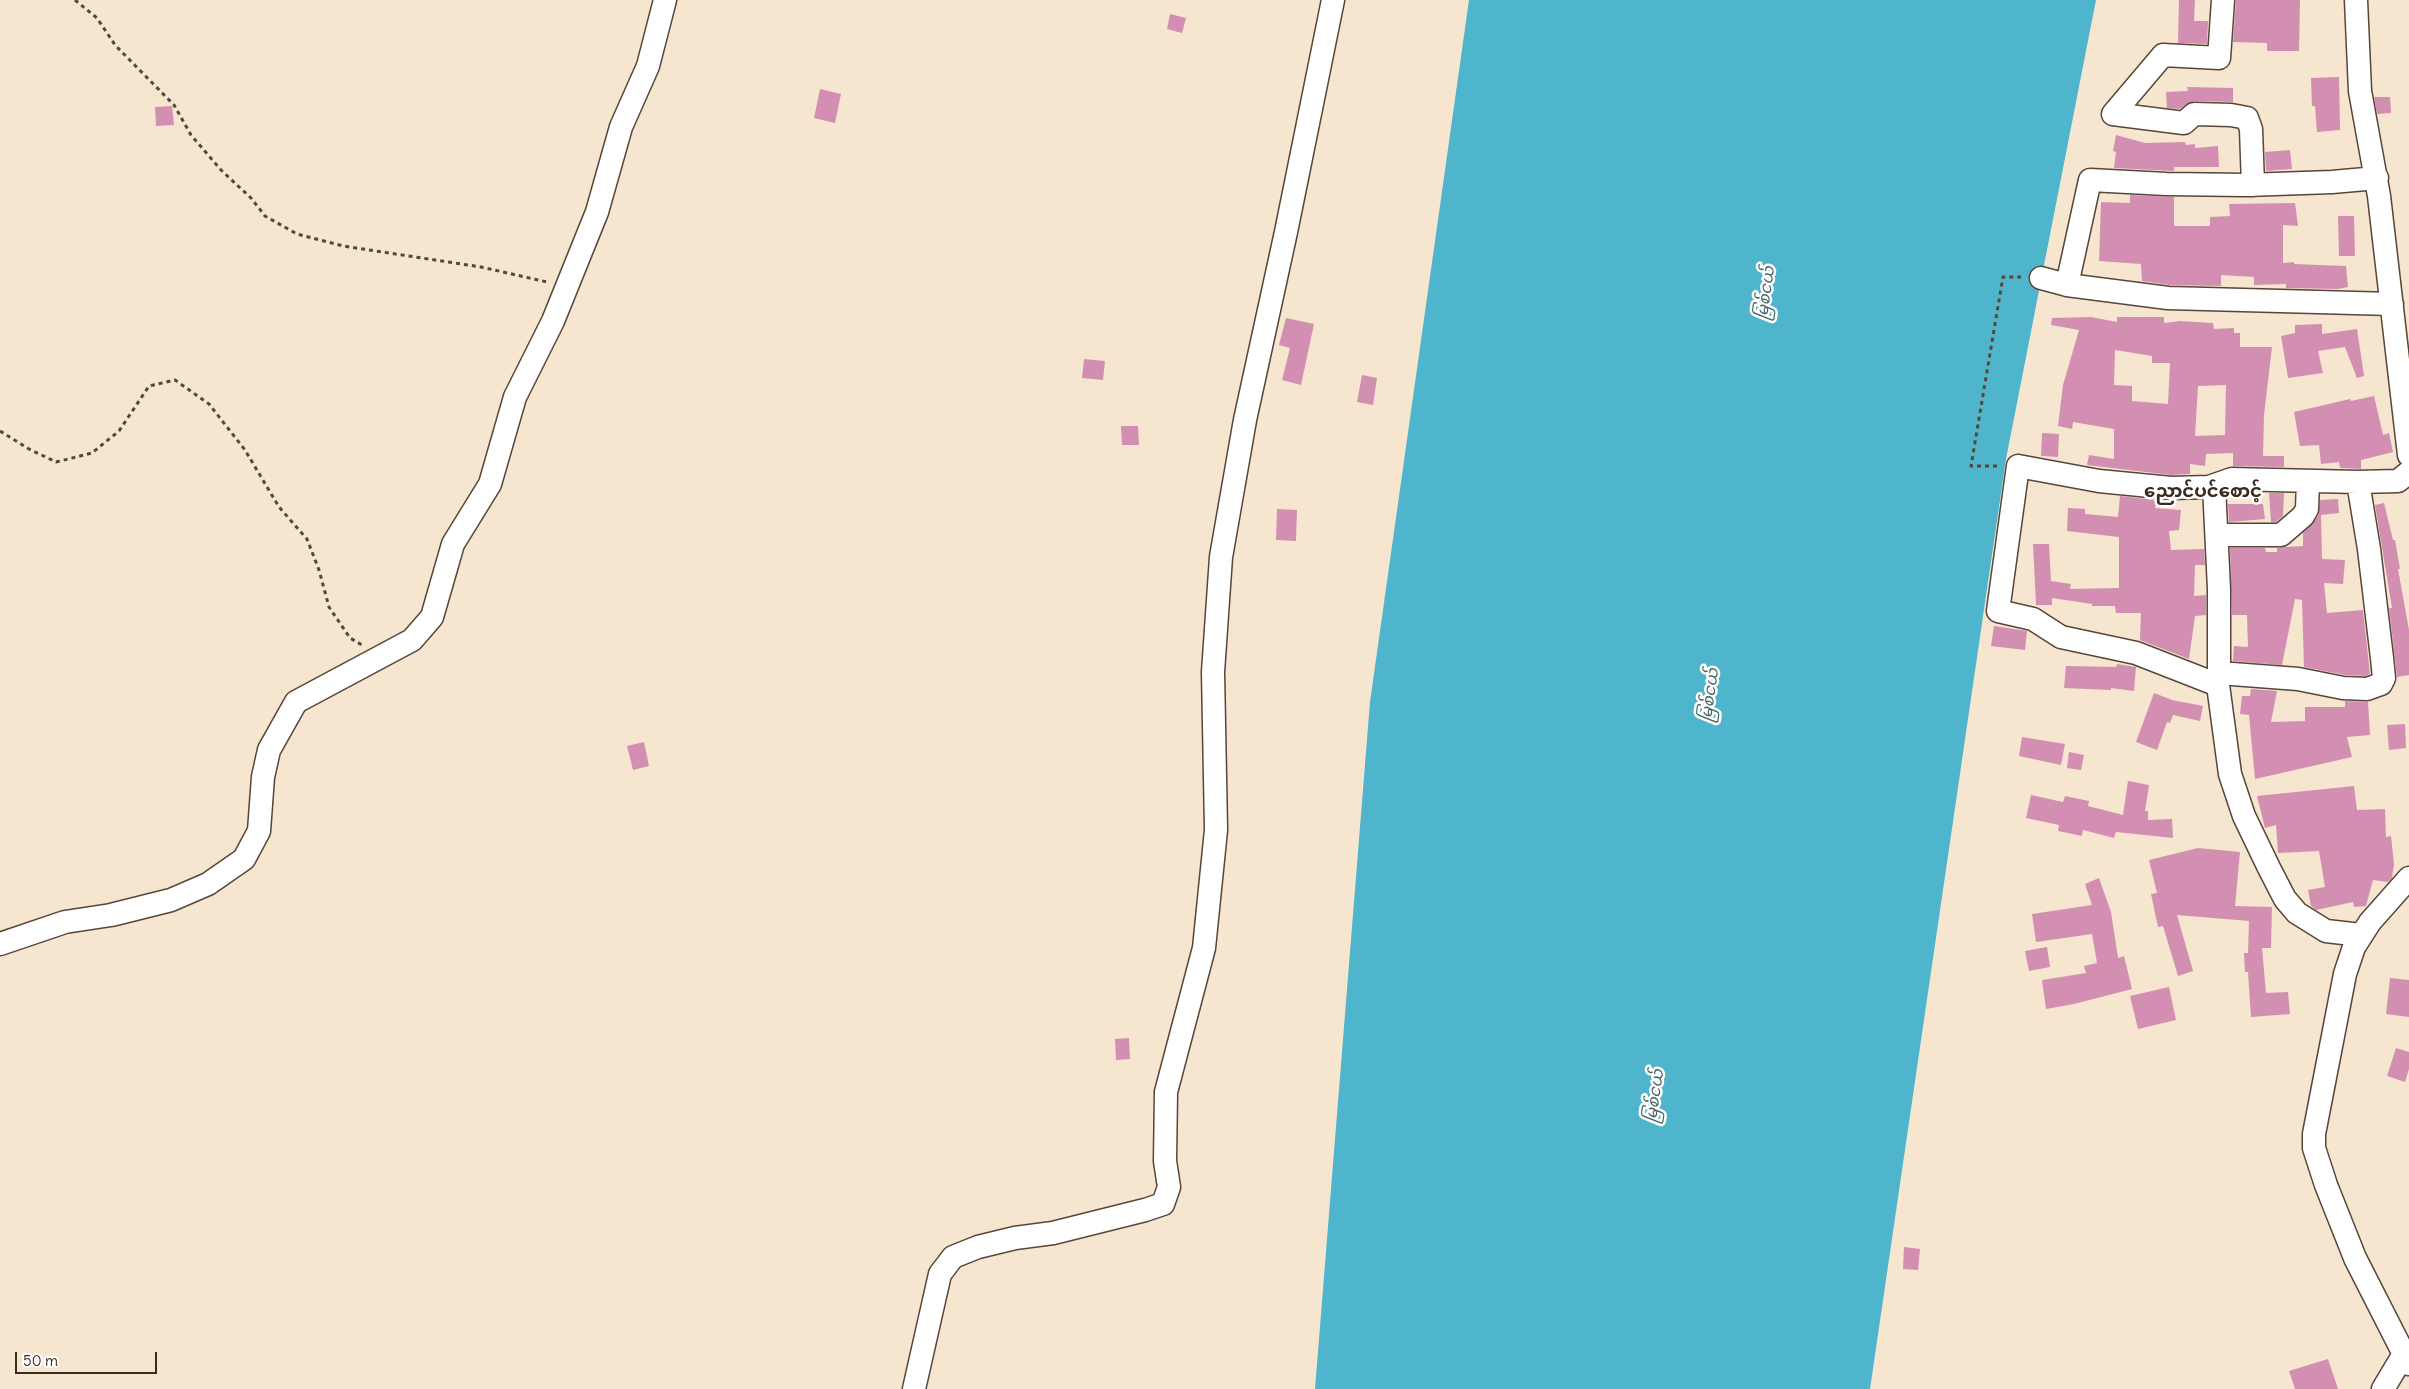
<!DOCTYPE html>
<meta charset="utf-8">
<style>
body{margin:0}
#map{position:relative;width:2409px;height:1389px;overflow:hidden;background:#f6e5cf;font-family:Delius,sans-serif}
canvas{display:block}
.scale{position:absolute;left:15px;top:1352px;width:142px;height:22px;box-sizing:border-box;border:2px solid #3b2a1e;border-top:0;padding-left:6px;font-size:15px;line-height:18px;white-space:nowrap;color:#3b2a1e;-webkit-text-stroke:4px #fff;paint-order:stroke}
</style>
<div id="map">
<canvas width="2409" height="1389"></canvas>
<div class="scale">50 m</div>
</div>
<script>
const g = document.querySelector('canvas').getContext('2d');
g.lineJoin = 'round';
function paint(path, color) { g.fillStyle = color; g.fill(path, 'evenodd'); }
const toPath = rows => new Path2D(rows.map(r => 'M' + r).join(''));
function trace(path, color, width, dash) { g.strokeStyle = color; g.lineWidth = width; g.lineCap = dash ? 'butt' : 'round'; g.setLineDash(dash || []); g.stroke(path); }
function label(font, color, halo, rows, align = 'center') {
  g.font = font + ' Delius,"Noto Sans Myanmar",sans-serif'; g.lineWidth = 5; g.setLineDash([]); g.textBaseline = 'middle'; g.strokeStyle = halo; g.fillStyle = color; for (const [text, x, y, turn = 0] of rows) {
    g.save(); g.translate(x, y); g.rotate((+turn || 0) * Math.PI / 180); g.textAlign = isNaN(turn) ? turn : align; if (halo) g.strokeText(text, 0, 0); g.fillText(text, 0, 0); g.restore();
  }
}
paint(toPath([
 [1469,0,2096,0,2006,459,1870,1389,1315,1389,1370,702]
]), '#4fb5cd');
paint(toPath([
 [2179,0,2195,0,2194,21,2208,21,2207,44,2178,43],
 [2236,0,2300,0,2299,51,2267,51,2267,43,2233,42],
 [1170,14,1186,18,1182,33,1167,29],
 [2339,77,2340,130,2317,132,2315,106,2312,106,2311,78],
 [2187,87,2233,88,2233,102,2194,101,2180,109,2167,108,2166,92,2188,91],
 [820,89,841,94,835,123,814,118],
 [2374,97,2390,97,2391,113,2377,114],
 [172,106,174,125,156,126,155,107],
 [2116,135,2145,143,2185,142,2186,145,2195,144,2195,148,2218,146,2219,167,2174,167,2174,171,2114,168,2116,152,2113,151],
 [2290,150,2292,169,2266,171,2265,152],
 [2130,195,2174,197,2174,226,2210,226,2210,217,2230,216,2229,204,2295,203,2298,226,2283,225,2283,263,2294,262,2294,264,2346,266,2348,287,2338,289,2286,288,2286,284,2254,285,2254,277,2221,275,2221,286,2169,285,2142,281,2141,264,2099,261,2101,202,2130,203],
 [2338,216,2354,216,2355,256,2339,256],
 [2091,317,2117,322,2117,317,2164,317,2164,323,2180,321,2213,323,2214,329,2234,328,2234,333,2240,333,2240,347,2272,347,2264,415,2263,456,2284,456,2284,467,2233,466,2233,453,2206,454,2205,466,2190,464,2190,474,2171,475,2087,465,2089,455,2114,459,2114,429,2073,422,2072,429,2058,426,2063,385,2079,330,2051,325,2052,318],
 [2115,350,2152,356,2152,363,2170,363,2168,404,2132,401,2132,386,2114,385],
 [2226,385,2225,435,2195,436,2198,386],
 [1286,318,1314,324,1301,385,1282,380,1290,348,1279,345],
 [2322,324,2322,334,2357,329,2364,376,2357,378,2345,347,2318,351,2323,373,2288,378,2281,336,2295,333,2295,325],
 [1084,359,1105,361,1103,380,1082,378],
 [1362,375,1377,378,1373,405,1357,402],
 [2374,396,2383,435,2389,433,2393,452,2361,460,2361,469,2340,468,2339,462,2321,464,2319,445,2300,446,2294,412,2350,399,2351,401],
 [1121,426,1138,426,1139,445,1122,445],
 [2042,433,2059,434,2058,457,2041,456],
 [2269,493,2284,493,2283,516,2276,522,2271,522],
 [2120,496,2156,500,2155,508,2181,510,2179,530,2169,531,2171,550,2204,549,2205,565,2195,565,2194,596,2206,595,2206,615,2195,616,2189,659,2140,640,2141,613,2116,613,2115,606,2092,606,2092,604,2052,598,2052,605,2036,605,2033,544,2049,544,2051,581,2071,584,2070,589,2119,588,2119,537,2067,531,2068,508,2085,509,2085,514,2118,517],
 [2338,499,2339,513,2321,515,2322,559,2345,560,2343,584,2324,583,2327,613,2363,610,2370,674,2365,676,2345,675,2304,667,2302,600,2295,599,2282,665,2233,661,2234,646,2248,647,2247,615,2232,615,2230,548,2265,548,2266,552,2277,552,2277,548,2286,547,2303,546,2303,533,2318,516,2320,500],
 [2384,503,2393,540,2395,540,2400,569,2398,569,2409,630,2409,675,2397,677,2389,608,2392,608,2375,505],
 [2228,504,2263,504,2265,519,2229,522],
 [1277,509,1297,510,1296,541,1276,540],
 [1994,626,2027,631,2025,650,1991,646],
 [2117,664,2136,667,2134,691,2111,688,2111,690,2064,688,2066,666,2116,667],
 [2251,689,2277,691,2271,722,2305,721,2305,707,2345,707,2345,701,2368,702,2370,735,2347,737,2352,757,2255,779,2249,715,2240,714,2242,696,2250,696],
 [2154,693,2172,700,2203,706,2200,721,2173,715,2170,723,2167,722,2157,750,2136,742],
 [2405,724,2406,748,2389,750,2387,725],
 [2022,737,2065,744,2061,765,2019,756],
 [644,742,649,766,633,770,627,746],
 [2069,752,2084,755,2081,770,2067,768],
 [2128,781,2149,785,2145,811,2148,811,2148,820,2172,819,2173,838,2116,832,2114,838,2083,830,2082,836,2058,831,2059,825,2026,818,2031,795,2063,802,2065,796,2089,801,2088,806,2123,815],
 [2354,786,2357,810,2385,809,2386,837,2391,836,2394,864,2392,878,2388,882,2373,880,2366,906,2354,907,2353,902,2316,910,2311,906,2308,890,2325,887,2319,851,2278,853,2276,825,2265,828,2257,796],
 [2198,848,2240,852,2235,906,2272,907,2271,948,2262,948,2266,993,2288,992,2290,1014,2251,1017,2248,972,2245,972,2244,953,2248,953,2249,921,2177,915,2193,971,2178,976,2163,926,2158,927,2151,894,2157,893,2149,860],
 [2099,878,2111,912,2118,958,2124,956,2132,989,2074,1004,2046,1009,2042,980,2086,973,2084,966,2097,963,2092,934,2036,942,2032,914,2092,905,2085,884],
 [2047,947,2050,967,2029,971,2025,951],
 [2390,978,2409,980,2409,1017,2386,1014],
 [2169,987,2176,1020,2138,1029,2130,996],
 [1129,1038,1130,1059,1116,1060,1115,1039],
 [2396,1048,2409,1052,2409,1069,2405,1082,2387,1076],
 [1904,1247,1920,1249,1918,1270,1903,1269],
 [2328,1359,2338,1389,2295,1389,2289,1371]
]), '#d38fb2');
const minor = toPath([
 [2223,0,2219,58,2163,55,2113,114,2184,123,2194,114,2231,115,2247,118,2251,129,2253,185],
 [2356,0,2360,91,2379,196,2409,455],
 [2041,278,2067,285,2168,298,2392,304],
 [2067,285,2090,180,2166,184,2246,185,2332,182,2377,178],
 [2214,486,2219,589,2219,673],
 [2217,535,2281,535,2303,516,2307,509,2308,481],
 [2218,685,2136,653,2061,637,2033,619,1998,611,2018,466,2099,481,2171,488,2209,487,2232,479,2358,482],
 [2409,878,2370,922,2354,947,2345,974,2314,1134,2314,1148,2326,1185,2355,1258,2409,1364],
 [2361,935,2326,931,2297,913,2285,899,2269,868,2244,816,2230,774,2218,685,2219,673,2298,679,2343,688,2367,689,2381,684,2384,678,2382,658,2369,549,2358,482,2398,481,2409,472],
 [0,944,65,922,111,915,171,900,208,884,244,859,259,831,263,777,269,750,296,702,412,640,432,617,453,544,490,484,515,397,553,321,597,212,621,127,648,66,665,0],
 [914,1389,940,1274,953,1257,978,1247,1015,1238,1053,1233,1145,1210,1163,1204,1169,1187,1165,1161,1166,1092,1204,948,1216,830,1213,672,1221,557,1245,420,1286,232,1333,0],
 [2383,1389,2404,1354]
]);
trace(minor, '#574639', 25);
trace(toPath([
 [75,0,97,18,115,45,174,105,191,135,221,170,251,198,265,216,297,234,343,246,481,267,547,282],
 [0,431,29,449,56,462,92,453,119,431,149,386,175,380,209,404,245,450,279,507,307,539,319,570,329,607,350,638,362,645],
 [1997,466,1971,466,2003,277,2021,277]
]), '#574639', 3, [4, 4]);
trace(minor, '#fff', 22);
label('italic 16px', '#436264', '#fff', [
 ["မြစ်ငယ်",1766,293,-82],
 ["မြစ်ငယ်",1710,695,-82],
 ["မြစ်ငယ်",1655,1096,-82]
]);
label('bold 18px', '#3b2a1e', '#fff', [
 ["ညောင်ပင်စောင့်",2203,492]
]);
</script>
